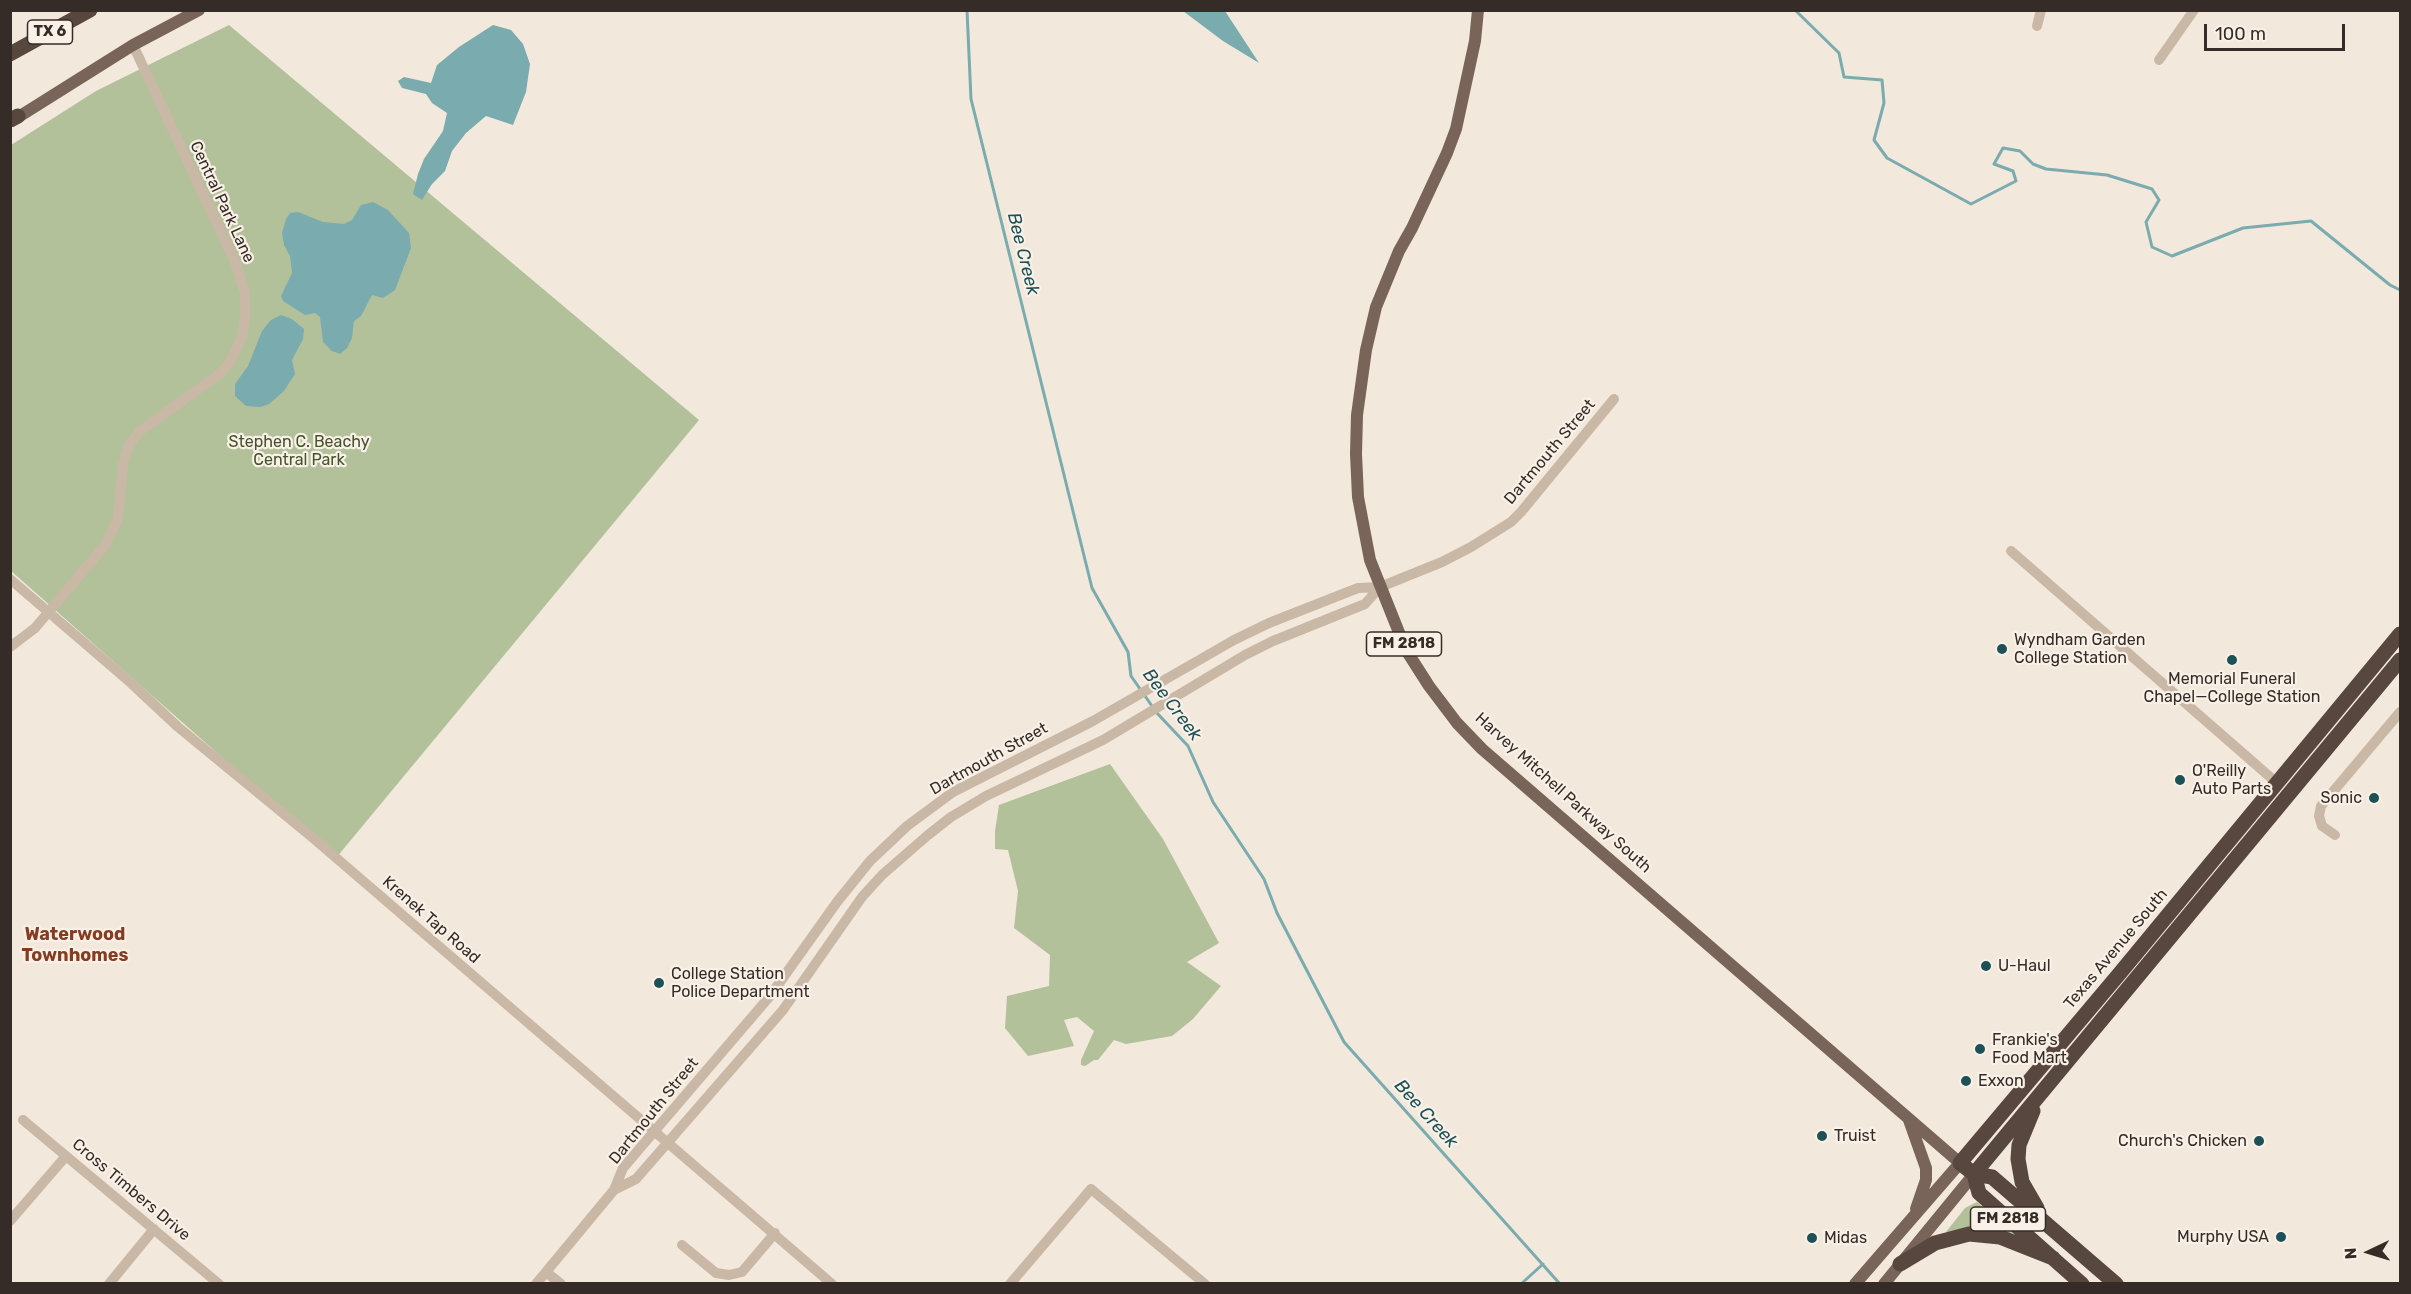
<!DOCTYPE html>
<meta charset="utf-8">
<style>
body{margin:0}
#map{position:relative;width:2411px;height:1294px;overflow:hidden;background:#f2e8db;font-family:Rubik,sans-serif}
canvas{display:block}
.frame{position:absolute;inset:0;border:12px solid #362c27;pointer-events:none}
.north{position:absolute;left:2339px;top:1222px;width:60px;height:60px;-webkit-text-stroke:4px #f9f1e7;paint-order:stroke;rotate:266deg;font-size:16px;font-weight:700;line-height:24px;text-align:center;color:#362c27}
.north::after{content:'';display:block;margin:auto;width:21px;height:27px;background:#362c27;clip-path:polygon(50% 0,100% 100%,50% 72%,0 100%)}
.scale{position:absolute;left:2204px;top:24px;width:141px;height:27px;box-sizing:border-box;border:3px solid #362c27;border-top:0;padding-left:8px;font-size:18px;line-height:21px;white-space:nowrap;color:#362c27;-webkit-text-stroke:4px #f9f1e7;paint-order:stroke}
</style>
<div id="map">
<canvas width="2411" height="1294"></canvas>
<div class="frame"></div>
<div class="north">N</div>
<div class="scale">100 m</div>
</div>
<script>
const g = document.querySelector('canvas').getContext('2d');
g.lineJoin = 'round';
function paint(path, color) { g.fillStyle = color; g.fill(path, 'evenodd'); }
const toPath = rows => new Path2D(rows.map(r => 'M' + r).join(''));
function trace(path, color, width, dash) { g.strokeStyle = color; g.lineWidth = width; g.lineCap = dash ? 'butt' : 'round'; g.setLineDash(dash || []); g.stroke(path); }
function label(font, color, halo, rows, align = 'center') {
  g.font = font + ' Rubik,sans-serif'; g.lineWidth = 4.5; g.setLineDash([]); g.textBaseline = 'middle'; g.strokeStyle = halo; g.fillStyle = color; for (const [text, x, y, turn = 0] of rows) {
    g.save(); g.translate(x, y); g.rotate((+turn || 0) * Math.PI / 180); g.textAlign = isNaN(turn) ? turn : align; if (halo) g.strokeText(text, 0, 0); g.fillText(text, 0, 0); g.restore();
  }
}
paint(toPath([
 [229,25,699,420,336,858,11,571,11,145,96,91],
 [1110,764,1163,839,1219,943,1187,962,1221,986,1193,1019,1172,1036,1126,1044,1114,1040,1098,1060,1094,1060,1085,1066,1081,1065,1081,1060,1094,1031,1077,1017,1064,1020,1074,1046,1028,1056,1005,1028,1007,996,1049,986,1050,955,1014,928,1018,891,1008,850,995,849,995,831,999,805],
 [1977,1202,2016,1235,1946,1232,1965,1208]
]), '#b3c19b');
paint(toPath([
 [1183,11,1225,11,1259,63,1223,41],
 [493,25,511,30,523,44,530,64,526,92,513,125,486,116,466,133,452,151,445,171,432,184,422,200,413,194,418,174,424,159,443,131,447,113,432,103,426,94,402,88,398,81,404,77,431,83,437,65,459,47],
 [373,202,388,210,409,233,411,248,395,290,383,298,372,295,361,316,354,321,352,338,347,348,340,354,332,351,323,342,320,317,315,313,305,315,283,301,281,296,292,273,290,256,284,245,282,233,286,219,290,213,298,212,323,222,344,224,352,220,361,205],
 [281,315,292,319,304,329,303,339,292,360,295,374,284,391,269,404,261,407,246,406,235,396,235,384,248,366,262,331,271,320]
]), '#7aabae');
trace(toPath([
 [967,10,971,99,1092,588,1128,652,1131,676,1152,706],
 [1795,10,1839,53,1844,77,1882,80,1884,103,1874,140,1887,158,1971,204,2016,181,2013,171,1994,164,2003,148,2020,151,2033,164,2046,169,2107,175,2152,189,2159,200,2146,222,2152,247,2172,256,2243,228,2311,221,2390,285,2400,290],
 [1156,712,1188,746,1213,802,1264,879,1277,913,1344,1042,1560,1284],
 [1521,1284,1543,1264]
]), '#7aabae', 3);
trace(toPath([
 [2037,26,2041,10],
 [2159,60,2194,10],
 [2011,551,2277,783],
 [10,579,131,683,178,727,313,838,832,1284],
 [10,647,35,628,106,544,118,518,123,464,128,447,140,431,221,373,231,360,242,337,245,318,245,294,236,264,133,45],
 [2335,835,2322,826,2319,816,2321,806,2400,712],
 [23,1120,219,1284],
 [614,1190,636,1179,783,1010,862,897,882,875,928,835,951,817,986,796,1103,740,1245,655,1273,641,1365,604,1380,587],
 [10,1221,66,1156],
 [682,1245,716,1273,729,1275,742,1272,775,1233],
 [546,1272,561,1284],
 [109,1284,154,1229],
 [536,1284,614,1190,623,1168,770,996,837,902,870,861,907,826,953,792,1093,721,1234,640,1269,623,1358,588,1380,587,1442,562,1471,547,1511,522,1521,512,1614,399],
 [1010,1284,1091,1189,1205,1284]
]), '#cab8a7', 10);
trace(toPath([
 [1478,10,1475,41,1456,129,1447,153,1412,228,1399,251,1376,307,1366,350,1357,415,1356,454,1358,497,1370,560,1406,650,1429,686,1457,723,1482,749,1960,1163,1855,1284],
 [12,121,133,45,199,10],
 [1909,1120,1926,1168,1926,1180,1916,1209],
 [1884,1284,1974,1174]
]), '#786458', 12);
trace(toPath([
 [10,54,90,10],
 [10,120,18,116],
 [2033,1111,2019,1145,2018,1159,2022,1182,2037,1208],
 [1974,1174,2400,660],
 [1974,1174,1979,1193,2082,1284],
 [1900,1264,1935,1243,1969,1234,2000,1237,2053,1258],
 [2116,1284,1992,1177,1974,1174,1960,1163,2120,973,2400,634]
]), '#57473e', 15);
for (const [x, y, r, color] of [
 [2002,649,6,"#1d5157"],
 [2232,660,6,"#1d5157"],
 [2180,780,6,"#1d5157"],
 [2374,798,6,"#1d5157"],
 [1986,966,6,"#1d5157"],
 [659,983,6,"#1d5157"],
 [1980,1049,6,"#1d5157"],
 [1966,1081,6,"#1d5157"],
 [1822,1136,6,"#1d5157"],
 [2259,1141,6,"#1d5157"],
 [2281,1237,6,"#1d5157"],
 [1812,1238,6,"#1d5157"]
]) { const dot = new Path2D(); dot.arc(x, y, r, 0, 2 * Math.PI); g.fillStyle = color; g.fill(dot); trace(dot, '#f9f1e7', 2); }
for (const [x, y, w] of [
 [50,32,45],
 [1404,644,75],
 [2008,1219,75]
]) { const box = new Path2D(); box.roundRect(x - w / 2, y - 12, w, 24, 4.5); g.fillStyle = '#f9f1e7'; g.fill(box); trace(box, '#362c27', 1.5); }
label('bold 15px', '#362c27', null, [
 ["TX 6",50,32],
 ["FM 2818",1404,644],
 ["FM 2818",2008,1219]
]);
label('16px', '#362c27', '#f9f1e7', [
 ["Central Park Lane",222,202,65],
 ["Dartmouth Street",1550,452,-50],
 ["Dartmouth Street",989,759,-29],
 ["Harvey Mitchell Parkway South",1563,793,42],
 ["Krenek Tap Road",431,920,41],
 ["Texas Avenue South",2116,949,-50],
 ["Dartmouth Street",654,1111,-51],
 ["Cross Timbers Drive",131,1190,40]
]);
label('16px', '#44542b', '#f9f1e7', [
 ["Stephen C. Beachy",299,442],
 ["Central Park",299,460]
]);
label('16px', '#362c27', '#f9f1e7', [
 ["Wyndham Garden",2014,640],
 ["College Station",2014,658],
 ["Memorial Funeral",2232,679,"center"],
 ["Chapel—College Station",2232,697,"center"],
 ["O'Reilly",2192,771],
 ["Auto Parts",2192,789],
 ["Sonic",2362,798,"right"],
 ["U-Haul",1998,966],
 ["College Station",671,974],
 ["Police Department",671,992],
 ["Frankie's",1992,1040],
 ["Food Mart",1992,1058],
 ["Exxon",1978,1081],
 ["Truist",1834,1136],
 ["Church's Chicken",2247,1141,"right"],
 ["Murphy USA",2269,1237,"right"],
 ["Midas",1824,1238]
], 'left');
label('italic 18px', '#1d5157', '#f9f1e7', [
 ["Bee Creek",1023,254,76],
 ["Bee Creek",1172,705,53],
 ["Bee Creek",1426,1114,48]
]);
label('bold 18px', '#853c21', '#f9f1e7', [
 ["Waterwood",75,935],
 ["Townhomes",75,956]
]);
</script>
